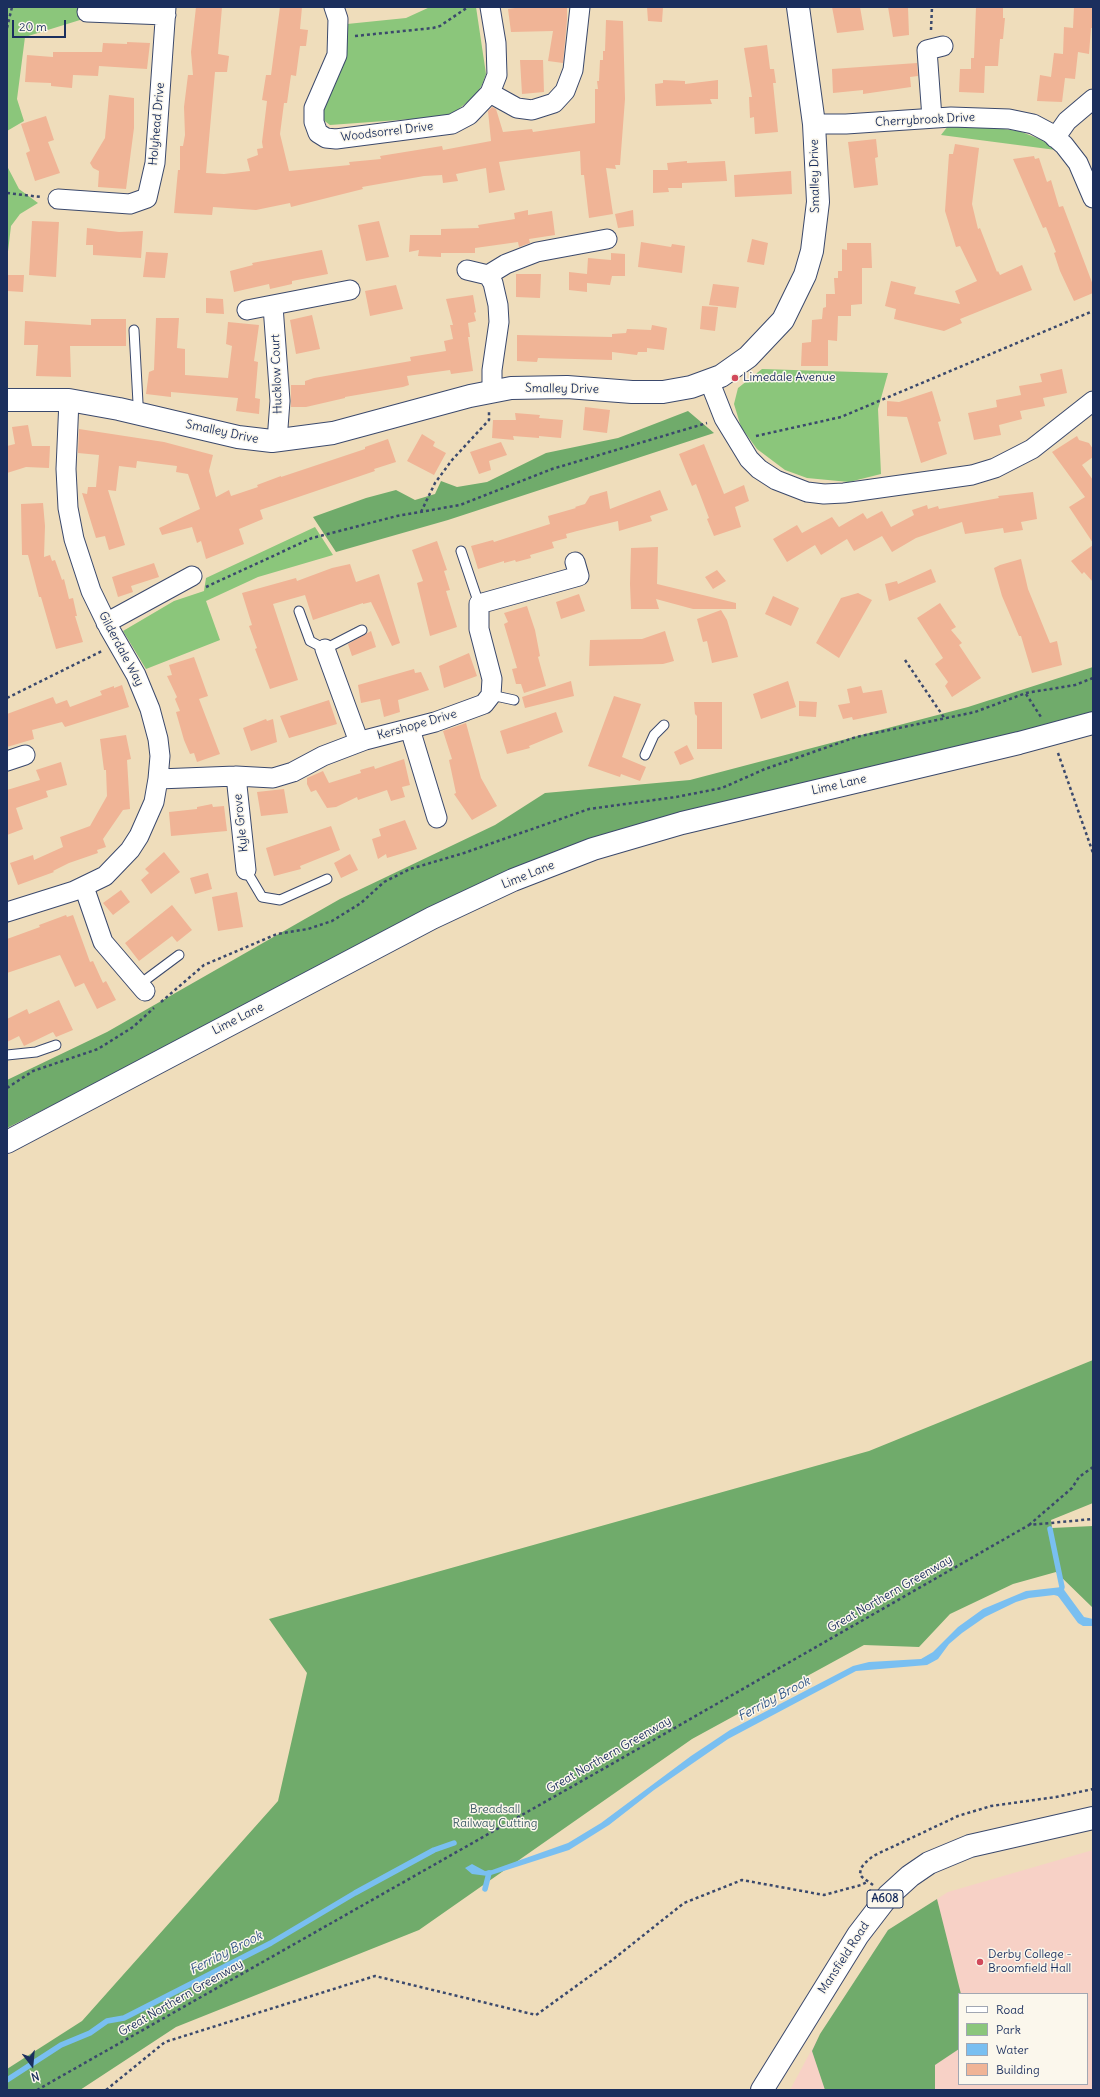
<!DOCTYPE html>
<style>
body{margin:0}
#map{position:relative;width:1100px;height:2097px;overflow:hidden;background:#efddbb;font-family:Delius,sans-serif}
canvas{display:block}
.frame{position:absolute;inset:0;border:8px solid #1b2f5e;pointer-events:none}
.legend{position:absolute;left:958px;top:1993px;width:130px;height:92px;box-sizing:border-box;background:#fbf7ec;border:1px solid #a1a7b3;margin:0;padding:5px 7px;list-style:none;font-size:12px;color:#1b2f5e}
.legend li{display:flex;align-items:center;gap:8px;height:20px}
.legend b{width:20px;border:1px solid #a1a7b3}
.north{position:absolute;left:12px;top:2045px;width:40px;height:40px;-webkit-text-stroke:3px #fbf7ec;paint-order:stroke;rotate:164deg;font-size:11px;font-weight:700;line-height:16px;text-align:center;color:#1b2f5e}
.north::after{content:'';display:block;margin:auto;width:14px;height:18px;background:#1b2f5e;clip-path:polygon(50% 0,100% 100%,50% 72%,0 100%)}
.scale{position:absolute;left:12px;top:20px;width:54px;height:18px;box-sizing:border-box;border:2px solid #1b2f5e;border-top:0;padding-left:5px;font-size:12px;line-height:14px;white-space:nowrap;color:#1b2f5e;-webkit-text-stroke:3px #fbf7ec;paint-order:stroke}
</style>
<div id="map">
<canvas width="1100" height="2097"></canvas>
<div class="frame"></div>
<ul class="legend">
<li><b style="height:5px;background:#fff"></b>Road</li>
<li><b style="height:11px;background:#8bc67b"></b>Park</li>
<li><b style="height:11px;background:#79bff1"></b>Water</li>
<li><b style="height:11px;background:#f0b496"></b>Building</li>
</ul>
<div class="north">N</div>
<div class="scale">20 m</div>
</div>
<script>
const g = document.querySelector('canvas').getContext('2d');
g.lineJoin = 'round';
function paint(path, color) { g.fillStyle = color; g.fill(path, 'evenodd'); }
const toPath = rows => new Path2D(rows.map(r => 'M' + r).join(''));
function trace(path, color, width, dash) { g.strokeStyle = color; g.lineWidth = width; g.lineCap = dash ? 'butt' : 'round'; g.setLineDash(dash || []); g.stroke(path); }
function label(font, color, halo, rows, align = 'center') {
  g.font = font + ' Delius,sans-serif'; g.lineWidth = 3; g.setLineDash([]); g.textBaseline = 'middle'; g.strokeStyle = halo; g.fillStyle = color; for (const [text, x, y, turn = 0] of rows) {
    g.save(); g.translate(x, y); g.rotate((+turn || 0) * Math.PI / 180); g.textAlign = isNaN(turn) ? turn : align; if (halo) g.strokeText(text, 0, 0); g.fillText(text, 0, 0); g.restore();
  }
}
paint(toPath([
 [1093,1850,1093,2090,790,2090,820,2034,888,1930,948,1892],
 [959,1994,1087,1994,1087,2084,959,2084]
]), '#f7d1c6');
paint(toPath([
 [7,7,82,7,80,20,25,37,17,99,24,121,7,131],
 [430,7,476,7,486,74,482,85,475,96,451,115,440,117,330,125,322,119,322,111,345,46,347,24,406,18],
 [972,125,1019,131,1042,140,1056,150,941,135,948,126],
 [7,166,19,189,38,203,20,214,11,226,7,260],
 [762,369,888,373,878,409,881,474,849,482,807,478,785,470,757,449,741,427,734,404,738,388],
 [315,527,333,555,258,577,206,601,220,640,146,669,123,631,174,601,204,591,206,578]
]), '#8bc67b');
paint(toPath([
 [688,411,714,433,448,520,336,552,313,517,366,498,396,490,415,500,435,494,441,481,457,487,487,482,546,453,618,438],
 [1093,667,1093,715,672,818,139,1062,7,1128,7,1080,107,1032,340,899,495,825,545,793,690,780,968,707],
 [1093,1360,1093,1503,1051,1520,1052,1528,1093,1526,1093,1608,1056,1572,1013,1584,950,1614,919,1647,864,1645,692,1739,419,1930,176,2027,80,2090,7,2090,7,2069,82,2021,278,1801,307,1673,269,1619,869,1451],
 [937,1899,961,1994,959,1994,959,2049,935,2065,935,2090,825,2090,812,2051,820,2034,888,1930]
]), '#70ab6b');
paint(toPath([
 [1062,1587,1084,1617,1093,1619,1093,1626,1083,1626,1078,1623,1058,1596,1054,1595,1029,1598,1016,1602,985,1617,962,1633,949,1644,938,1659,927,1665,856,1671,728,1739,654,1790,609,1825,569,1850,488,1876,472,1874,465,1868,472,1864,485,1871,492,1870,568,1843,601,1823,691,1756,730,1730,853,1666,869,1662,921,1659,933,1652,958,1627,983,1609,1026,1591]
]), '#79bff1');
trace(toPath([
 [1050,1529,1062,1587,1060,1594],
 [485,1889,489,1873],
 [7,2080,61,2045,90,2033,107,2021,124,2018,271,1943,355,1893,434,1850,454,1843]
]), '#79bff1', 5.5);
paint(toPath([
 [196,7,222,7,218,54,229,56,227,72,215,72,206,173,224,174,250,171,247,159,258,155,257,149,263,148,262,142,267,101,262,100,266,75,271,75,280,7,302,7,300,29,308,30,306,46,300,46,296,76,291,75,287,103,284,103,280,134,289,171,350,165,349,162,381,159,380,156,442,146,443,150,491,141,488,111,492,107,496,109,503,132,532,129,533,132,595,123,595,89,598,89,597,81,599,81,600,60,603,60,603,51,605,51,606,20,623,21,625,99,620,165,615,165,616,169,606,168,613,214,589,218,584,175,581,175,580,151,499,162,505,190,489,193,486,168,456,174,458,181,443,183,442,175,424,176,362,187,363,189,291,207,290,203,256,210,213,207,212,215,174,213,178,170,180,170,180,146,183,146,185,135,184,107,188,75,193,75,191,52],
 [567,7,567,20,563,63,548,61,553,31,511,32,508,9,522,7],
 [647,7,663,7,662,22,648,21],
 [832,7,860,7,864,30,837,33],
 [888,7,908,7,909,35,893,37],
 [976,7,1003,7,1003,18,1005,18,1003,39,1000,39,998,66,985,66,984,93,959,92,960,69,971,69,971,58,974,58],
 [1074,7,1093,7,1093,28,1091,28,1089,54,1078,52,1075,79,1065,78,1062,102,1037,101,1040,75,1051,77,1054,53,1063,54,1064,27,1073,28],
 [127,42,150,43,147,69,99,66,98,76,73,75,72,88,51,86,51,83,25,82,27,55,53,57,53,52,102,52,103,43,127,44],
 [767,45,770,69,774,69,776,83,773,83,778,132,755,134,754,117,750,118,749,97,752,97,744,48],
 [520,60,543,60,544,92,522,94],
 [917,63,918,76,910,77,911,87,863,94,863,90,833,93,832,69],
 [663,80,685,81,685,84,718,80,718,99,710,99,712,104,656,106,655,84,663,83],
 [109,95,134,98,134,128,126,189,98,187,99,171,93,168,90,163,105,138],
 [46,116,54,140,48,142,60,173,35,181,26,153,30,151,21,124],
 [876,139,878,157,875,158,878,185,854,188,848,142],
 [955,144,979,148,972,204,978,229,980,228,997,272,998,271,1000,275,1022,265,1032,290,960,319,962,323,944,331,894,319,896,309,885,306,891,281,916,287,914,294,960,304,955,291,977,281,960,246,956,247,945,211,949,154,953,154],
 [1034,156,1035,159,1039,158,1047,182,1051,180,1059,207,1063,206,1093,285,1093,293,1074,301,1060,271,1054,253,1056,252,1046,227,1043,228,1013,159],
 [687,161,687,163,725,161,727,181,682,183,682,188,668,188,669,192,653,193,653,170,668,170,667,163],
 [791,171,792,194,735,197,734,175],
 [528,210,528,215,552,211,555,235,529,239,530,243,519,247,518,242,475,248,475,253,441,253,441,257,418,256,419,250,409,252,410,235,441,235,441,229,479,228,478,225,515,219,514,213],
 [633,210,634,226,618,228,615,214],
 [32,221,59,222,56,277,29,275],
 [379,221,389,257,366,261,358,225],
 [87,228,119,232,143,231,141,258,93,255,93,245,86,245],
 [752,239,768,243,764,265,747,262],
 [641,242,671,247,672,244,685,246,682,273,638,267],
 [847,243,871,243,872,268,862,268,862,304,851,305,851,316,838,316,837,341,828,340,828,366,801,366,802,343,811,342,812,320,822,319,823,308,826,307,826,294,835,294,834,278,838,278,838,271,842,271,842,249,847,250],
 [322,250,328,274,292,281,292,284,270,289,269,284,234,292,230,271,253,265,252,263],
 [146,252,168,253,165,278,143,277],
 [611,253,625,254,625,276,612,276,610,285,587,283,587,292,569,290,569,272,587,274,588,258,611,260],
 [516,274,541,274,540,298,516,297],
 [7,275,24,275,23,292,7,291],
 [713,284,739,287,736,308,709,305],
 [396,285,403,309,370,316,365,291],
 [473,295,476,312,474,313,476,321,468,323,470,337,468,337,473,371,451,374,450,370,407,376,409,385,403,387,345,397,345,398,306,407,291,407,291,385,305,385,305,381,314,378,411,361,410,357,446,351,444,341,453,339,450,325,453,325,446,299],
 [206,298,223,299,224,314,206,313],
 [702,306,718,307,715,331,700,329],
 [312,315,320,349,296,354,290,320],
 [156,318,179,318,177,348,185,349,185,375,228,378,232,346,226,344,228,322,259,325,254,361,258,362,255,398,260,399,259,414,236,411,238,398,171,392,171,397,146,394,149,372,154,370],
 [91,319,126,319,126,346,70,346,71,377,36,376,38,345,24,345,25,321,91,325],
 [652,325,667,328,664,350,647,348,647,352,638,352,637,355,612,352,612,360,538,358,537,362,517,361,517,335,612,337,612,334,626,333,627,329,651,330],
 [1062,369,1067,393,1043,398,1045,406,1020,411,1022,419,999,425,1001,435,974,440,968,413,997,407,996,400,1021,395,1019,386,1042,382,1040,374],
 [932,391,941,421,938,422,947,454,921,463,907,417,887,416,887,401,899,402],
 [585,407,610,410,607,433,583,430],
 [515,413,540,415,539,418,563,420,561,438,539,436,539,438,513,436,514,440,492,438,493,420,516,420],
 [28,425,32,446,50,446,49,468,26,467,7,473,7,446,15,444,12,427],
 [79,429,164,442,213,455,209,471,216,497,229,490,231,496,258,487,257,485,281,476,281,477,365,449,365,447,388,439,396,462,374,469,375,471,260,510,263,519,239,529,244,544,206,559,201,541,197,543,192,527,162,535,159,528,200,509,188,474,176,472,177,466,137,461,136,468,119,466,116,491,108,490,125,545,109,550,105,536,96,538,82,493,87,494,88,487,96,487,99,455,78,453],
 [422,434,435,442,433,446,446,453,434,475,407,461],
 [1077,436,1079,440,1089,443,1093,449,1093,457,1082,465,1093,480,1093,543,1069,507,1085,497,1052,452],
 [501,442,507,455,489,461,491,470,479,474,470,452],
 [704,444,724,494,744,485,749,501,735,507,741,527,714,536,707,519,709,518,696,484,692,486,679,454],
 [660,490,668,510,650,516,652,521,619,531,618,521,577,531,566,534,567,538,552,542,554,548,530,555,531,558,516,562,515,560,504,563,504,561,478,569,471,546,493,540,494,542,550,524,548,516,576,508,575,507,585,504,590,496,607,491,610,509],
 [1033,492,1037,519,1021,522,1023,530,1004,533,1003,528,965,534,962,522,916,538,892,552,882,536,854,551,847,539,821,555,815,545,787,562,773,539,797,525,802,533,832,517,839,527,863,513,867,519,882,511,891,527,914,515,912,510,927,505,928,509,938,506,939,509,999,498,998,496],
 [43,503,45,526,44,557,50,555,52,561,55,560,62,580,64,579,69,599,73,598,77,616,75,616,83,642,56,649,41,597,39,597,28,555,22,555,21,504],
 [437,541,447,570,444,571,450,590,446,591,457,627,430,636,417,583,423,581,412,550],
 [1093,545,1093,582,1084,572,1082,574,1071,561],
 [658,547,657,584,736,603,736,609,693,609,656,599,659,609,631,609,630,584,631,548],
 [1021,559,1028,589,1050,643,1057,641,1062,665,1032,673,1021,636,1019,636,1002,596,994,568,1000,565],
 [154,563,159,577,131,586,133,592,118,597,112,577],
 [350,564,356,582,379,574,400,643,392,646,371,602,363,604,363,603,313,620,305,595,273,604,298,680,270,689,255,649,257,648,249,626,252,625,242,593,296,578,297,581,332,568],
 [931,569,936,582,889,601,885,584,897,581,898,584],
 [717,570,726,581,713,589,705,577],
 [858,593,872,600,839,658,816,643,841,598],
 [579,594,585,611,561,619,556,602],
 [773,596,799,608,791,626,765,614],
 [940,603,956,627,951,630,962,643,959,645,981,678,952,697,945,686,948,682,935,664,943,658,917,618],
 [527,606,535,630,540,656,538,657,546,686,524,693,521,684,516,684,512,669,517,668,504,624,508,622,504,613],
 [721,610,727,620,738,657,712,663,707,641,703,642,697,619],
 [371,631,376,647,352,656,348,644],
 [665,631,674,661,663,664,589,666,590,640,642,639],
 [469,653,477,676,444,688,439,666],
 [194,657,208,696,199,699,220,754,197,762,194,753,190,754,184,740,176,712,180,711,175,699,177,697,167,676,172,675,169,665],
 [414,669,415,673,421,672,429,690,398,700,400,712,384,717,380,699,361,703,358,685],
 [571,681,574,696,525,708,522,697],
 [788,681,796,707,761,719,753,694],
 [122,685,129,707,65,727,62,722,32,730,34,739,7,747,7,714,53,697,56,704,67,700,70,707,102,695,100,691,114,686,114,688],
 [861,686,863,693,882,690,887,713,853,720,852,717,843,719,838,705,850,703,847,689],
 [614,696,641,704,622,757,646,767,640,781,621,774,620,777,588,766],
 [329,700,337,724,289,738,280,716],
 [799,701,817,702,816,717,799,716],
 [694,702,722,702,722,749,697,749,697,716,695,714],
 [556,712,563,732,529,746,530,748,507,754,500,731],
 [266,719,267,721,273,719,277,742,251,751,243,728],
 [466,723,481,778,497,806,472,820,454,794,456,793,449,760,452,759,443,731],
 [126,735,131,759,127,760,130,809,123,810,103,839,106,847,97,850,98,853,69,863,53,871,54,872,18,885,10,863,33,855,34,860,63,847,60,837,90,826,107,796,106,770,104,770,100,739],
 [687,745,694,759,680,765,674,752],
 [404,759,410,785,402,787,405,797,391,801,387,790,358,800,357,797,336,807,327,808,316,790,311,792,307,784,307,778,323,771,329,783,361,773,360,770,374,766,375,769],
 [61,762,67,785,46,791,48,797,16,808,23,829,7,835,7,790,40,780,36,770],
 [284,789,288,813,261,816,257,792],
 [212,804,213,807,224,806,227,831,171,836,169,812,197,809,197,807],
 [405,820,417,849,387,858,386,854,378,859,372,839,381,836,379,829],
 [331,826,340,850,300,866,301,869,274,876,266,848],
 [164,852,180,872,151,894,141,880,149,873,145,869],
 [350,854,358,870,341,878,334,863],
 [208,873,212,889,195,894,190,878],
 [121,890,130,902,113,915,103,903],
 [237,892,243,927,218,931,212,897],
 [172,905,192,930,177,942,172,936,139,961,125,943],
 [66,915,67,917,73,915,90,962,93,961,103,983,106,981,116,1000,97,1009,84,983,75,987,60,955,7,973,7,939,40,927,39,925],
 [59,1000,73,1030,56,1037,53,1032,24,1046,19,1036,7,1042,7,1019,27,1009,29,1014]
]), '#f0b496');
const lane = toPath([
 [134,330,138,403,136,413],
 [461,551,479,604],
 [299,611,310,641,325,649,362,630],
 [491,695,514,700],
 [645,755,654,735,664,725],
 [246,870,262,897,280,900,327,879],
 [140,984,179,955],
 [7,1055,36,1052,56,1045]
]);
const street = toPath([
 [334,7,338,19,337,55,314,108,314,122,318,133,326,138,336,139,452,124,469,115,490,93,497,75,496,43,490,7],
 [87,12,166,15],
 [490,93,517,108,532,110,554,103,565,91,573,70,580,7],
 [932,118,927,50,943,46],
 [814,124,846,124,951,117,1009,119,1033,124,1050,133,1064,145,1078,163,1093,198],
 [1055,138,1067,121,1093,99],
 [58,199,130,204,147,198,155,163,166,7],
 [467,270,488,275,493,283,498,305,499,322,492,370,492,392],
 [488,275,506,264,537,252,607,239],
 [273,306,280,401,277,441],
 [247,310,350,290],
 [709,380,724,418,749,459,759,469,776,480,807,492,824,494,844,493,972,475,995,468,1032,449,1093,401],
 [106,623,192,576],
 [325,649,359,742],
 [410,729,437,818],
 [7,761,25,755],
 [236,776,246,870],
 [158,779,236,776,273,778,293,772,323,756,365,740,435,722,484,704,491,695,492,679,479,629,479,604,579,576,575,562],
 [84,887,103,942,145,991],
 [7,912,74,891,105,876,130,850,139,836,154,802,158,779,160,756,158,739,150,709,136,675,109,628,91,591,74,539,68,508,66,469,69,400]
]);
const secondary = toPath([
 [7,400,69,400,119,409,238,437,272,441,333,433,470,396,511,388,567,387,632,392,663,392,691,387,721,376,748,357,783,320,805,275,812,251,818,202,814,124,798,7],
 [7,1142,432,918,513,880,593,849,682,823,1019,743,1093,723]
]);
const primary = toPath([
 [762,2090,858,1935,888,1896,910,1876,929,1863,970,1846,1093,1818]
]);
trace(lane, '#3b496c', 11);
trace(street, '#3b496c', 21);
trace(secondary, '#3b496c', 24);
trace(primary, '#3b496c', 24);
trace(toPath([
 [7,28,12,7],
 [931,30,932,7],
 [355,36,433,28,440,26,468,7],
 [7,193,41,197],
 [756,436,841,417,1093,311],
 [421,512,435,483,452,460,489,420,489,412],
 [206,587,312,538,397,516,460,505,552,469,707,423],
 [905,660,945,719],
 [1026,694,1041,717],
 [7,698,102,651],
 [1058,753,1093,853],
 [161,1002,204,965,277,934,308,929,332,921,361,903,384,882,410,869,464,853,589,809,676,797,722,788,765,769,856,737,975,712,1026,693,1075,685,1093,678],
 [7,1088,33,1071,98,1049,133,1027,154,1008],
 [1029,1525,1072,1488,1079,1477,1093,1467],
 [873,1885,862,1877,860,1874,861,1868,865,1863,873,1856,958,1816,991,1806,1056,1797,1093,1789],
 [37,2090,610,1765,1029,1525,1093,1519],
 [106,2090,165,2042,375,1976,536,2015,611,1961,684,1903,742,1880,824,1895,861,1885,867,1882]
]), '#3b496c', 2.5, [3, 3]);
trace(lane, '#fff', 9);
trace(street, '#fff', 19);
trace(secondary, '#fff', 22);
trace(primary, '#fff', 22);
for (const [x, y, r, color] of [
 [735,378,4,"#d1495b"],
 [980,1962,4,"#d1495b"]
]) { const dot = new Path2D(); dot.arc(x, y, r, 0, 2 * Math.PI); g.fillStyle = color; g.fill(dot); trace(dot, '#fbf7ec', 1.5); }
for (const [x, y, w] of [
 [885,1899,36]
]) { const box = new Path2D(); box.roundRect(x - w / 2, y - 9, w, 18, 3); g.fillStyle = '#fbf7ec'; g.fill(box); trace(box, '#1b2f5e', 1); }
label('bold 11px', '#1b2f5e', null, [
 ["A608",885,1899]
]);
label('12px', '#1b2f5e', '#fbf7ec', [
 ["Cherrybrook Drive",925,120,-3],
 ["Holyhead Drive",157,124,-85],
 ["Woodsorrel Drive",387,132,-7],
 ["Smalley Drive",815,176,-91],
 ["Hucklow Court",277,374,-92],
 ["Smalley Drive",562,389,1],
 ["Smalley Drive",222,432,12],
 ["Gilderdale Way",121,649,62],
 ["Kershope Drive",417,725,-16],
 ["Lime Lane",839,785,-13],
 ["Kyle Grove",241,823,-96],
 ["Lime Lane",528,875,-22],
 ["Lime Lane",238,1019,-27],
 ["Great Northern Greenway",890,1594,-30],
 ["Great Northern Greenway",609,1755,-30],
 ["Mansfield Road",844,1958,-57],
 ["Great Northern Greenway",181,1998,-30]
]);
label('12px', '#1b2f5e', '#fbf7ec', [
 ["Limedale Avenue",743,378],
 ["Derby College -",988,1955],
 ["Broomfield Hall",988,1969]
], 'left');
label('12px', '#3d5c67', '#fbf7ec', [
 ["Breadsall",495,1810],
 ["Railway Cutting",495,1824]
]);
label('italic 13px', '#375a8a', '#fbf7ec', [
 ["Ferriby Brook",774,1699,-28],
 ["Ferriby Brook",226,1953,-27]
]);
</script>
